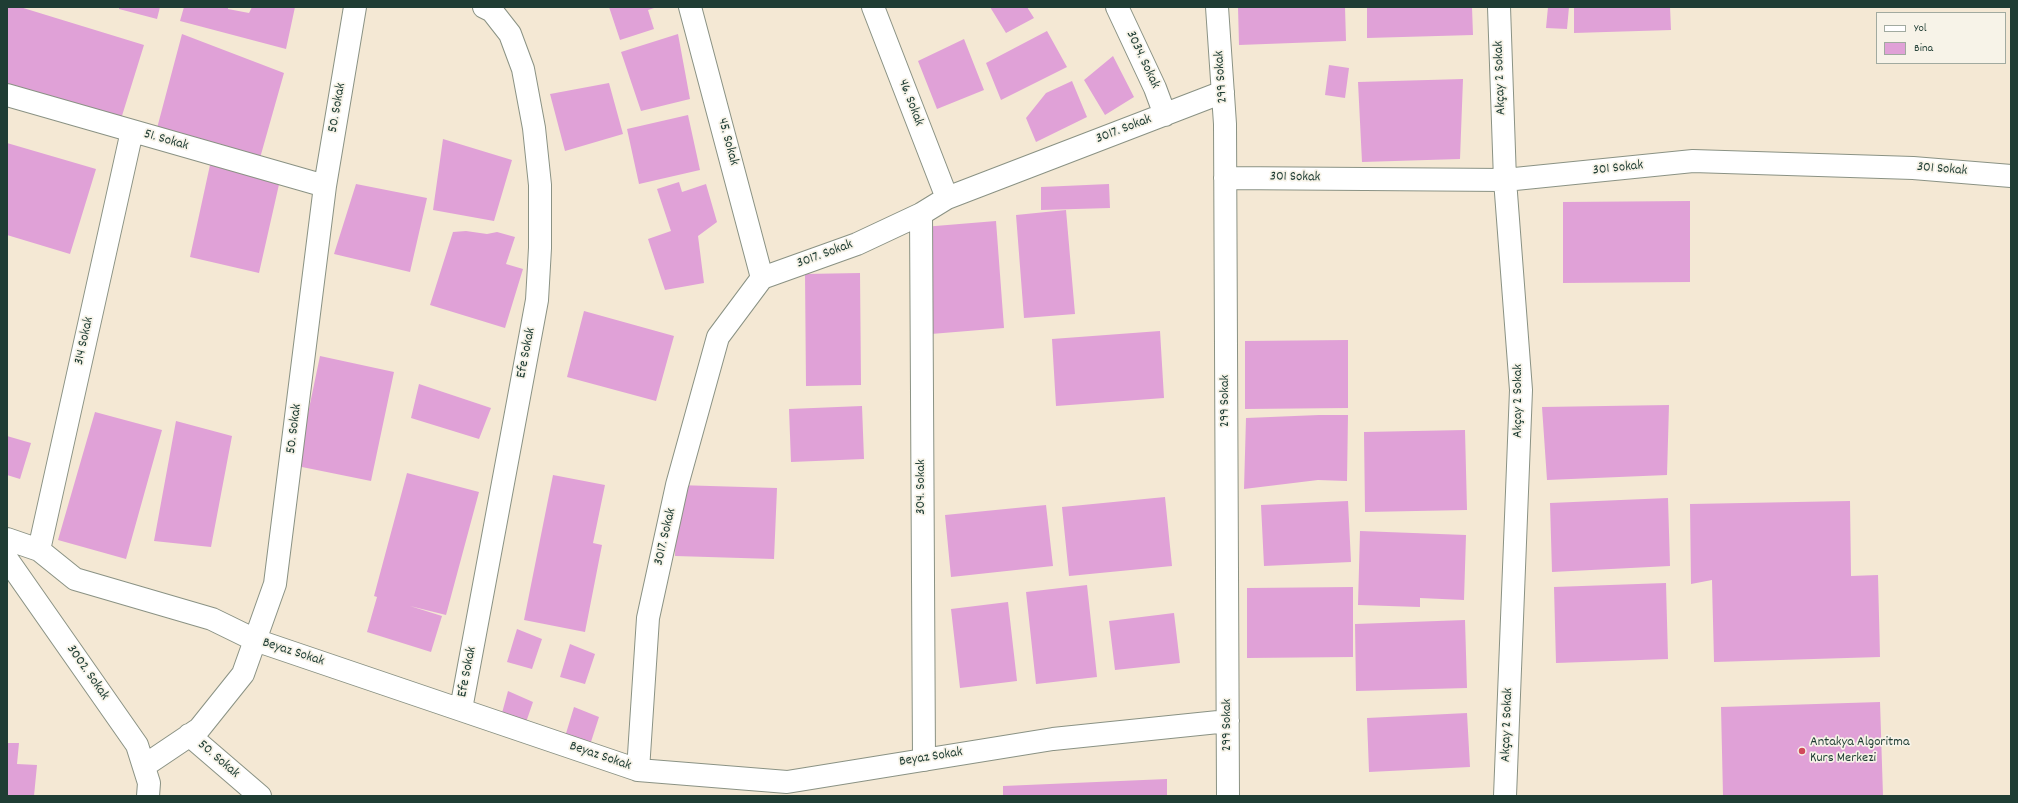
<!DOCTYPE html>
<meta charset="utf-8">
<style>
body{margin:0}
#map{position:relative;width:2018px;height:803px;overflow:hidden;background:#f4e8d4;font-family:Dekko,sans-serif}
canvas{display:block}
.frame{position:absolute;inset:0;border:8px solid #1f3d34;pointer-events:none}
.legend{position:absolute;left:1876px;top:12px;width:130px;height:52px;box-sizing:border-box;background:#f7f3e8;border:1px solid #a1aaa0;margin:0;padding:5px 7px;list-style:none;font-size:12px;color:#1f3d34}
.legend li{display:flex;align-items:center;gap:8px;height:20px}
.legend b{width:20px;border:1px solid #a1aaa0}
</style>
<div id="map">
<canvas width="2018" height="803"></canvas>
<div class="frame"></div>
<ul class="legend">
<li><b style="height:5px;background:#fff"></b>Yol</li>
<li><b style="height:11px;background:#e0a1d7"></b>Bina</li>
</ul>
</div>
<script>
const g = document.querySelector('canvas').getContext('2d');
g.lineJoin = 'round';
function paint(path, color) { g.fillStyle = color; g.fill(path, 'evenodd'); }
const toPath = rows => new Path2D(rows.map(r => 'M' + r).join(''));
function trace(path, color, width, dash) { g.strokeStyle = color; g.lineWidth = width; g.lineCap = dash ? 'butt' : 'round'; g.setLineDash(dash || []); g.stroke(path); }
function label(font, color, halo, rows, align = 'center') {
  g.font = font + ' Dekko,sans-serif'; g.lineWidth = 3.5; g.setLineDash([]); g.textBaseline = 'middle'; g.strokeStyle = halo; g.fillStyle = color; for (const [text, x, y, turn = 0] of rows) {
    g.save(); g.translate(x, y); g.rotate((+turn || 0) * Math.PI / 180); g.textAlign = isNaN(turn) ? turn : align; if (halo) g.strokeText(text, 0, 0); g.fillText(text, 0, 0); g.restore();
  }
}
paint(toPath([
 [7,7,20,7,144,45,121,119,7,84],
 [119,7,160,7,157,19,119,9],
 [184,7,228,7,228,9,249,13,252,7,295,7,286,49,180,21],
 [609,7,657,7,648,10,654,29,620,40],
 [990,7,1027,7,1034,18,1006,33],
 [1238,7,1345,7,1346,41,1239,45],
 [1367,7,1472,7,1473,35,1367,38],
 [1548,7,1569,7,1567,29,1546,28],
 [1574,7,1670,7,1671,30,1574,33],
 [1047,31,1067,67,1001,100,986,63],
 [182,34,284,73,260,158,156,132],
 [678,34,690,99,641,111,621,52],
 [964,39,984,90,937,109,918,61],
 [1113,56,1134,97,1105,115,1084,80],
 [1329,65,1349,68,1345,98,1325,95],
 [1463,79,1460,159,1362,162,1358,82],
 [1072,81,1087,117,1036,142,1026,118,1046,93],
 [609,83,623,134,565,151,550,94],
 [688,115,700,170,639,184,627,129],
 [443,139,512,160,494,221,433,210],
 [7,143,96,169,70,254,7,235],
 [210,165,280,180,259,273,190,257],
 [679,182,682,192,706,184,717,222,698,236,704,283,665,290,648,239,671,231,657,189],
 [356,184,427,198,410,272,334,254],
 [1109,184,1110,208,1041,210,1041,187],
 [1690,201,1690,282,1563,283,1563,202],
 [1066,210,1075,314,1024,318,1016,215],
 [996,221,1004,328,931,334,923,227],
 [466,231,487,234,497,232,515,237,506,264,523,269,505,328,430,305,453,232],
 [860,273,861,385,806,386,805,274],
 [584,311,674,336,656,401,567,377],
 [1160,331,1164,398,1056,406,1052,339],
 [1348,340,1348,408,1245,409,1245,341],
 [320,356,394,372,371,481,297,466],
 [419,384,491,408,479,439,411,418],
 [1669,405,1667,475,1547,480,1542,407],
 [862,406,864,459,791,462,789,409],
 [95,412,162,430,126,559,58,540],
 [1319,415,1348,415,1347,481,1318,480,1244,489,1246,418],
 [176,421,232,436,211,547,154,541],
 [1465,430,1467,510,1365,512,1364,432],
 [7,436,31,443,20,479,7,475],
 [407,473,479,492,446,615,410,606,442,616,431,652,367,632,377,597,374,596],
 [553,475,605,485,593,543,602,545,585,632,524,620],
 [677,485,777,488,774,559,675,556],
 [1165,497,1172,566,1069,576,1062,507],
 [1668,498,1670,566,1552,572,1550,503],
 [1348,501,1351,562,1264,566,1261,505],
 [1850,501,1851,576,1878,575,1880,657,1714,662,1712,580,1691,584,1690,504],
 [1046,505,1053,566,951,577,945,515],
 [1360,531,1466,535,1464,600,1420,598,1420,607,1358,605],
 [1666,583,1668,659,1556,663,1554,587],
 [1087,585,1097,677,1036,684,1026,592],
 [1353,587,1353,657,1247,658,1247,588],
 [1008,602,1017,681,960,688,951,609],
 [1174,613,1180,663,1115,670,1109,621],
 [1465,620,1467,688,1356,691,1355,624],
 [517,629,542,639,532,669,507,662],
 [570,644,595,654,585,684,560,677],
 [508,691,533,702,523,731,499,724],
 [1880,702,1883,796,1723,796,1721,707],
 [574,707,599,717,589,748,564,740],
 [1467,713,1470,767,1369,772,1367,718],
 [7,743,19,743,17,764,37,765,34,796,7,796],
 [1167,779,1167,796,1003,796,1003,786]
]), '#e0a1d7');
const minor = toPath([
 [690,7,762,278],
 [873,7,947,198],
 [1117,7,1155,88,1165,115],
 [1217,7,1225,124,1228,796],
 [1499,7,1505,180,1521,390,1505,796],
 [7,95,325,186],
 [1225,178,1505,180,1693,161,1913,168,2011,176],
 [921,214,924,760],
 [7,539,39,550,75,579,212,619,255,640,638,770,787,782,1053,739,1228,721],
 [39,550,132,131],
 [7,559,137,745,149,783,148,796],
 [461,709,537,300,540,248,540,185,534,128,523,69,510,34,492,11,484,7],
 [189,735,260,796],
 [144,766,199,729,243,674,275,584,325,186,355,7],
 [638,770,648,618,677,485,718,337,762,278,857,244,921,214,947,198,1223,92]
]);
trace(minor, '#8a9284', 24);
trace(minor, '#fff', 22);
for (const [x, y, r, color] of [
 [1802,751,4,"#d1495b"]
]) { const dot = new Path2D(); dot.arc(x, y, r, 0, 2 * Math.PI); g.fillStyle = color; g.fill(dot); trace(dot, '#f7f3e8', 1.5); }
label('14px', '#1f3d34', '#f7f3e8', [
 ["3034. Sokak",1142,60,65],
 ["299 Sokak",1222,77,-94],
 ["Akçay 2 Sokak",1501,78,-92],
 ["46. Sokak",910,103,69],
 ["50. Sokak",338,108,-80],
 ["3017. Sokak",1124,130,-21],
 ["51. Sokak",166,141,16],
 ["45. Sokak",727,142,75],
 ["301 Sokak",1618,169,-6],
 ["301 Sokak",1942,170,5],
 ["301 Sokak",1295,178,1],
 ["3017. Sokak",825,255,-20],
 ["314 Sokak",85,341,-78],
 ["Efe Sokak",527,353,-79],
 ["299 Sokak",1226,401,-90],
 ["Akçay 2 Sokak",1519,401,-90],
 ["50. Sokak",295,429,-83],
 ["304. Sokak",922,487,-90],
 ["3017. Sokak",666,537,-77],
 ["Beyaz Sokak",293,653,18],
 ["Efe Sokak",468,672,-79],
 ["3002. Sokak",87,673,55],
 ["299 Sokak",1228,725,-90],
 ["Akçay 2 Sokak",1508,725,-88],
 ["Beyaz Sokak",600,757,19],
 ["Beyaz Sokak",931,758,-9],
 ["50. Sokak",218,760,41]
]);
label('14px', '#1f3d34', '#f7f3e8', [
 ["Antakya Algoritma",1810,743],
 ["Kurs Merkezi",1810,759]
], 'left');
</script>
